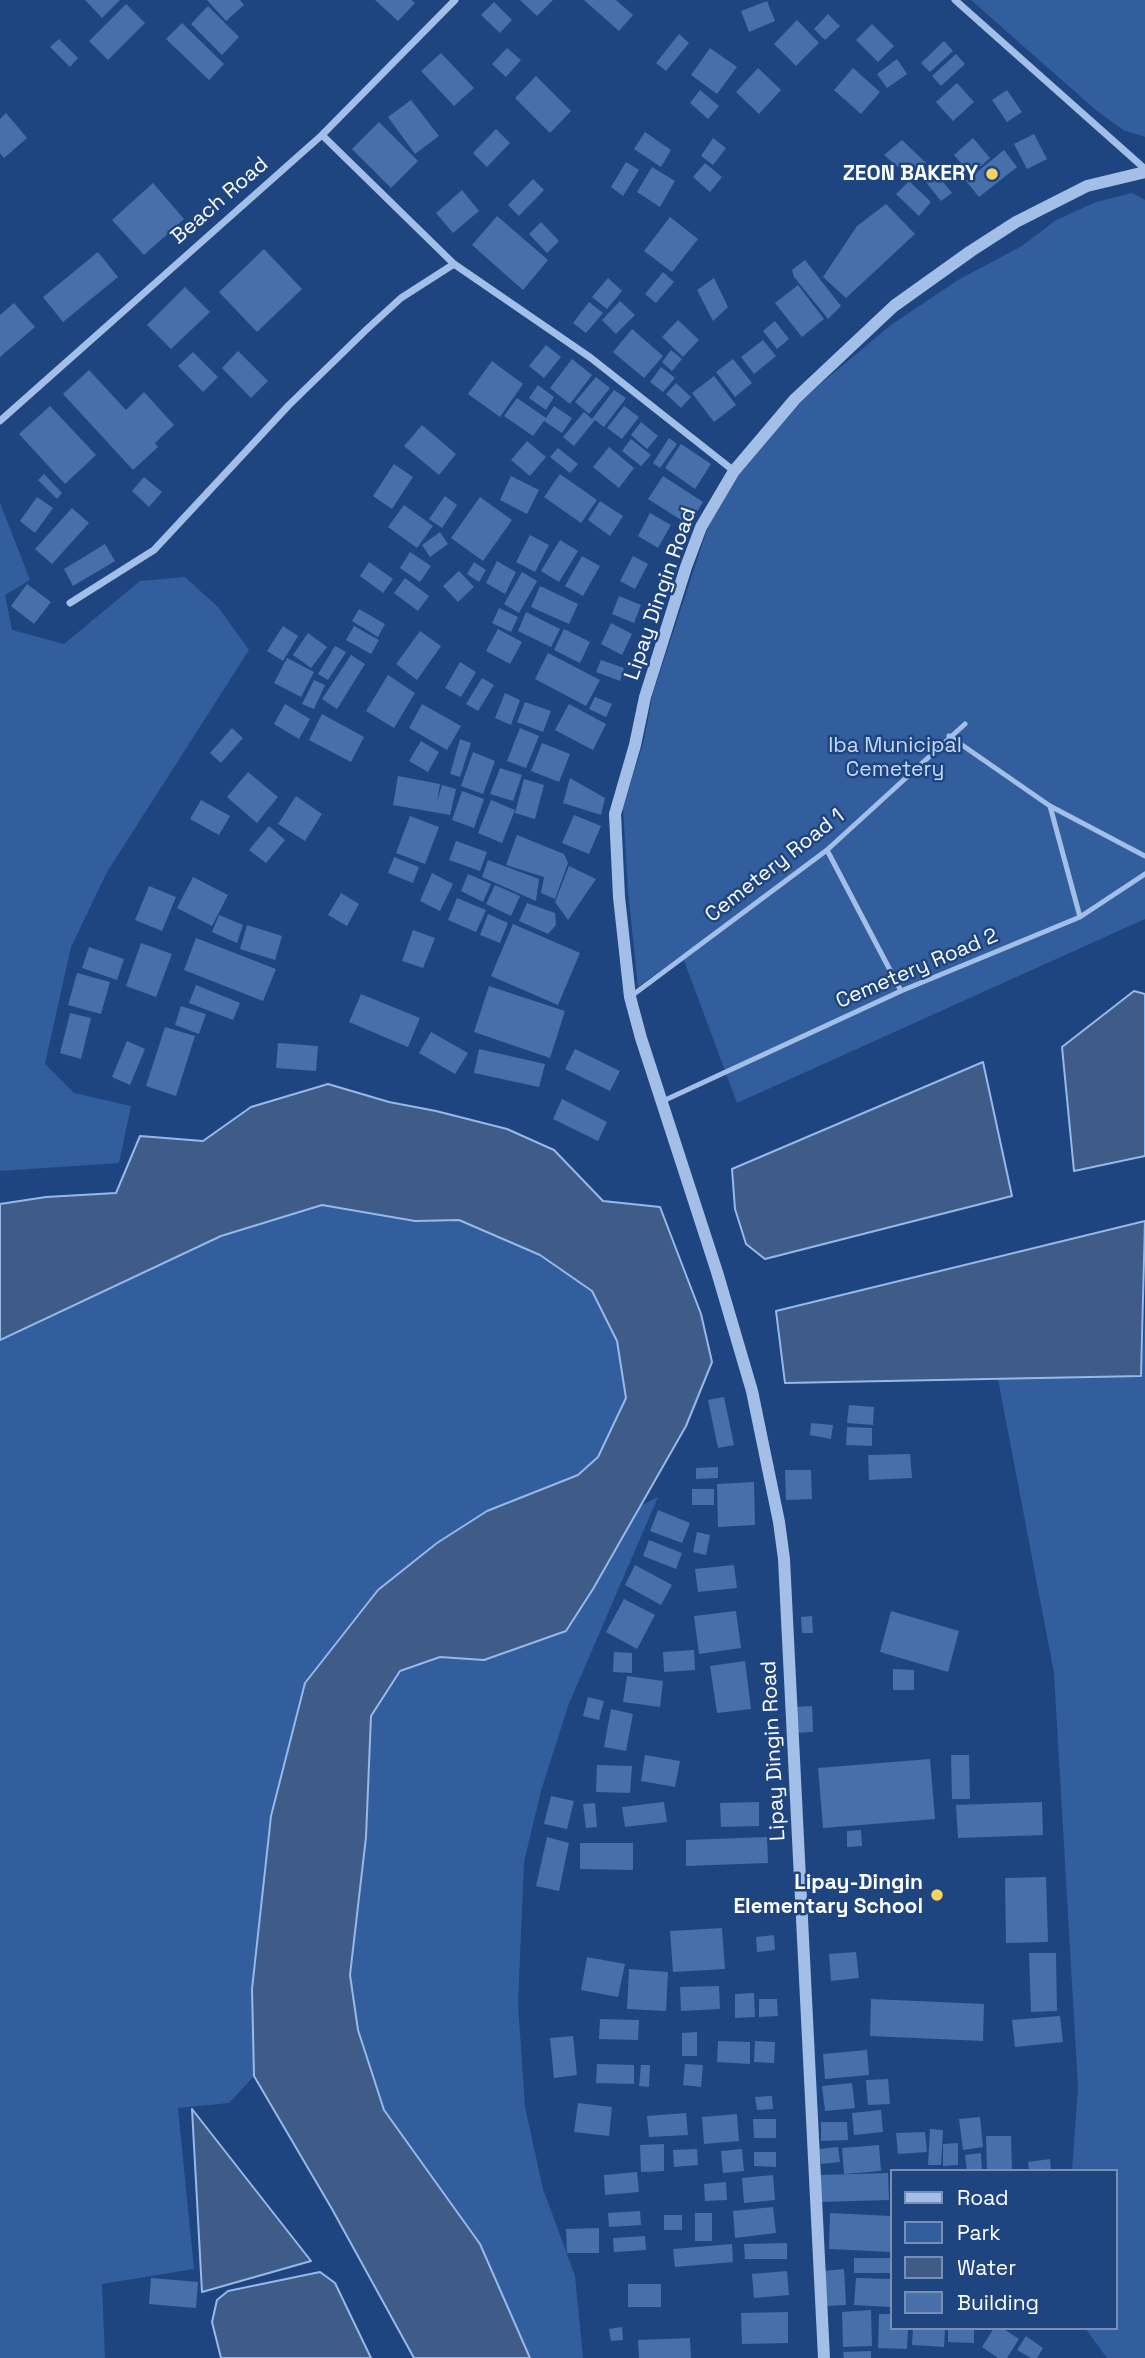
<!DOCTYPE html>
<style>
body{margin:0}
#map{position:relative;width:1145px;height:2358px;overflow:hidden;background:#1e4580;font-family:"Space Grotesk",sans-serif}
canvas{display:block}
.legend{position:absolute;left:890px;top:2169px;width:228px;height:161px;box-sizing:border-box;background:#1e4580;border:2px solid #788fb3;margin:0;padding:9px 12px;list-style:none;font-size:21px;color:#fff}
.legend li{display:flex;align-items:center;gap:14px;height:35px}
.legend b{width:35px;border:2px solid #788fb3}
</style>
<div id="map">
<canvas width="1145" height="2358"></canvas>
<ul class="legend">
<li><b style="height:9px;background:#a3bfe8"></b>Road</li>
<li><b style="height:19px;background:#325e9e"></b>Park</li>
<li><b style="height:19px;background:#3f5c88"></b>Water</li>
<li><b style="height:19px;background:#476fa9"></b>Building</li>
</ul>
</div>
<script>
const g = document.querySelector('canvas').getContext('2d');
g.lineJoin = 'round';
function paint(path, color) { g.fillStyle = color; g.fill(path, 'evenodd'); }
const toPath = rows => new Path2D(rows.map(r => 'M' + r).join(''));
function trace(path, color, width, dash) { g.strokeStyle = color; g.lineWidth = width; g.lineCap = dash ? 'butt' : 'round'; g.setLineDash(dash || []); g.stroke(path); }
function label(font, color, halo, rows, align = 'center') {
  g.font = font + ' "Space Grotesk",sans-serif'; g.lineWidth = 5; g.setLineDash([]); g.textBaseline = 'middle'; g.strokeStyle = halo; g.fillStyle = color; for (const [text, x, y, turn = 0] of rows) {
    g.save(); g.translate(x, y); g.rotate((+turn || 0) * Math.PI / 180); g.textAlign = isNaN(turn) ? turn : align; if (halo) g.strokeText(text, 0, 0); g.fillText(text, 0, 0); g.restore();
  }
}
paint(toPath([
 [971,0,1145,0,1145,137,1123,130,1097,111],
 [1132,193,1145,200,1145,919,737,1103,682,955,638,987,628,890,623,808,644,740,653,693,708,527,740,471,800,401,891,325,958,280,1022,246,1056,220,1096,202],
 [0,503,30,580,5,595,12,630,64,644,140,581,185,577,218,607,249,650,107,872,71,947,45,1064,74,1093,131,1106,119,1163,0,1171],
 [322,1205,415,1221,459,1220,540,1255,592,1291,617,1341,626,1399,598,1457,578,1475,487,1511,437,1543,378,1590,271,1816,252,1989,254,2076,229,2103,178,2108,194,2269,102,2284,105,2358,0,2358,0,1340,221,1236],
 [1145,1317,1145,2358,1107,2358,1085,2328,1115,2328,1115,2171,1072,2171,1078,2087,1054,1673,998,1379,1141,1376],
 [658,1497,568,1706,541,1791,524,1862,518,2004,525,2107,543,2189,575,2276,583,2358,530,2358,480,2244,384,2110,358,2030,350,1975,366,1837,371,1716,400,1671,440,1657,484,1660,593,1589,640,1506]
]), '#325e9e');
const water = toPath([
 [1134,991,1145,994,1145,1156,1074,1171,1062,1047,1134,991],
 [983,1062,1012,1196,765,1259,746,1244,735,1209,732,1169,983,1062],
 [328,1084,389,1102,436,1111,507,1129,554,1150,603,1201,660,1207,701,1314,712,1362,686,1426,593,1589,566,1631,484,1660,440,1657,400,1671,371,1716,366,1837,350,1975,358,2030,384,2110,480,2244,530,2358,414,2358,332,2209,254,2076,252,1989,271,1816,305,1683,378,1590,437,1543,487,1511,578,1475,598,1457,626,1398,617,1341,592,1291,540,1255,459,1220,415,1221,322,1205,221,1236,0,1340,0,1204,46,1197,116,1193,140,1136,203,1141,251,1107,328,1084],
 [1145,1221,1141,1376,785,1383,776,1311,1145,1221],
 [192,2109,311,2261,202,2292,192,2109],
 [320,2272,335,2283,371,2358,221,2358,212,2322,217,2300,228,2291,320,2272]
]);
paint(water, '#3f5c88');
trace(water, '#96b9ea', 2);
paint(toPath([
 [85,0,120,0,102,18],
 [207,0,240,0,244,5,226,21],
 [375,0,411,0,415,3,398,21],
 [520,0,553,0,537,16],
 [584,0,616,0,633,15,619,31],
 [767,1,775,21,749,32,741,11],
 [494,2,512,20,500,33,481,15],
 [126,4,145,23,108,60,89,41],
 [208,6,239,37,222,55,191,24],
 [828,14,840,26,825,40,814,29],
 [797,20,819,43,796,66,774,44],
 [182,23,224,64,209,80,166,39],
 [872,24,894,46,878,62,856,40],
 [679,34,689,43,666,71,656,63],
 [59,39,78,58,70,67,50,47],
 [944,41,953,51,930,72,921,63],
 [507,48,521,60,506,77,492,64],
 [710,48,737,67,717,94,691,75],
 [441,53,474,88,454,106,421,71],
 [956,54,965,64,941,86,932,76],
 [897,59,907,74,887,88,877,74],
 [758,68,781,90,759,114,736,92],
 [853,68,880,92,861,114,834,90],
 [536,76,571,111,550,133,515,98],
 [957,83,974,102,953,121,936,102],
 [700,90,719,106,708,119,690,103],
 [1007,90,1022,112,1007,122,992,100],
 [411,100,439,136,415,154,388,117],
 [6,113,27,138,4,158,0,153,0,119],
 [379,122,418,161,391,188,352,149],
 [496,129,510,143,487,167,473,153],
 [645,132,671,150,661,167,634,149],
 [1034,134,1047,159,1027,169,1014,144],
 [713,138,726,148,713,165,701,156],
 [973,138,990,158,971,175,954,155],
 [902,140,926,163,912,179,884,155],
 [1004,150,1017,167,979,197,966,181],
 [626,162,639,170,623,196,611,187],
 [705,163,722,177,710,192,693,177],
 [652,167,675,181,660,207,637,192],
 [936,173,952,193,941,201,925,181],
 [533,179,544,190,519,216,508,205],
 [909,181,931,202,919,216,896,194],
 [153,183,184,219,144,255,112,220],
 [462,190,479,211,453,233,436,213],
 [886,204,915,234,846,298,823,277,857,226],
 [497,216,548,260,523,290,472,245],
 [670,217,698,239,672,272,644,251],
 [541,222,559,241,547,253,529,234],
 [264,249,302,289,257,332,219,292],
 [98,252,118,277,63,322,43,297],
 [805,260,841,306,828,319,794,277,792,270],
 [663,272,674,282,656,303,645,294],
 [608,278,622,291,607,309,592,297],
 [714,278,728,307,713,321,697,290],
 [798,285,824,319,802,337,775,303],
 [185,287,210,312,171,349,147,325],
 [620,301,635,315,616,334,602,320],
 [589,302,603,313,586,333,573,323],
 [14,303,35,327,0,357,0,315],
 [678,320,699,340,683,357,662,337],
 [775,321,789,339,777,349,763,331],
 [632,329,663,356,644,378,613,352],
 [763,340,776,356,754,374,741,357],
 [546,345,561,357,544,378,529,366],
 [671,350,682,359,672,371,662,362],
 [238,351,268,381,251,398,222,368],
 [193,352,218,377,203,392,178,366],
 [572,359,592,375,570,404,550,388],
 [733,359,752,383,735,397,716,372],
 [492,361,523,384,500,417,468,394],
 [661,367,675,378,663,392,650,382],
 [89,370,126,410,144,392,174,425,155,443,158,447,133,470,63,394],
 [714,376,736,405,714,422,692,393],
 [596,377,610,388,589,414,575,402],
 [676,383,691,397,681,408,666,394],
 [538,385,554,397,546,410,529,398],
 [614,390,626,398,604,427,595,420,574,446,563,437,584,412,592,419],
 [517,398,546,418,554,406,572,418,562,433,544,421,533,436,504,416],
 [50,406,96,455,65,484,19,434],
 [624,406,639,417,622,439,607,428],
 [641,422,658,436,647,449,631,435],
 [422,425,456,454,439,475,404,446],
 [669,438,677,444,660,468,653,463],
 [631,439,651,455,641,466,622,451],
 [527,441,546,457,530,476,511,460],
 [681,444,711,464,695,489,665,468],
 [609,447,634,468,619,488,593,467],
 [558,448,578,464,570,473,550,457],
 [394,464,413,477,392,509,373,496],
 [44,474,62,493,57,499,38,480],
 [560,474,597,500,581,523,544,497],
 [511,476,539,490,527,514,500,500],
 [663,476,703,502,689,525,648,499],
 [144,477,162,492,149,507,132,491],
 [445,496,457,505,442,528,429,519],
 [37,497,53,508,35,533,20,521],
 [480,497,512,520,483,561,451,538],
 [600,501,623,516,610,536,588,520],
 [404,505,433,526,417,548,388,527],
 [72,508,89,523,52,564,35,549],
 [650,513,671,525,658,548,638,536],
 [440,532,448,544,430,557,422,545],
 [530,535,549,545,535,572,516,562],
 [560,540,578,551,559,582,541,571],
 [105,544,115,561,73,586,64,569],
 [410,552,431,566,420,582,400,568],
 [582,556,600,566,583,596,565,586],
 [633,556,648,564,635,589,620,581],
 [497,561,516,572,505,594,486,583],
 [369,562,393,579,383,593,360,576],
 [474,562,486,570,479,582,467,574],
 [459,571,474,587,458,602,443,586],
 [522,572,537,581,519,613,504,604],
 [405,578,429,596,418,611,394,593],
 [27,584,51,602,34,624,11,606],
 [540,586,578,604,569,624,531,607],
 [619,596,641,605,634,623,612,614],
 [499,608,518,617,511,632,492,623],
 [359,609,385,624,378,637,352,621],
 [526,612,560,629,551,647,518,631],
 [611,623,632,634,622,655,601,644],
 [283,626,298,636,283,661,267,651],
 [354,626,379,640,371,654,346,640],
 [498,629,522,642,510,664,486,651],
 [564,629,590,642,580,663,554,650],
 [420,631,441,646,417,680,396,664],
 [308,633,327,647,311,668,293,655],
 [335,646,346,652,328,680,318,674],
 [548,653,600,680,586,706,535,679],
 [351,655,365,664,337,709,322,699],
 [287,658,314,672,301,697,274,683],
 [601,660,624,668,620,681,596,672],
 [460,662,476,672,461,697,445,688],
 [388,675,415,693,394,728,366,711],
 [482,678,494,685,478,711,466,704],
 [314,680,325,685,314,709,302,704],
 [505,693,520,700,511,725,495,718],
 [595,697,612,704,606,717,589,709],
 [525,702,551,711,543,732,517,722],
 [285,704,310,719,299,739,274,724],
 [422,704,461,726,447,750,409,728],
 [569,704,606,724,593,750,555,730],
 [322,714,364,737,351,762,309,740],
 [232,728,243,738,221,763,210,753],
 [520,728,539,736,526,768,507,761],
 [460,739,471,743,460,777,450,774],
 [421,741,439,752,428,772,409,761],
 [542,743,570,754,559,782,531,771],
 [473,752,495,761,483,794,461,786],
 [500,768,522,775,513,801,490,794],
 [248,772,278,797,257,823,227,797],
 [398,776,440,784,437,802,442,785,456,789,450,815,393,805],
 [570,778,605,798,601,815,563,803],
 [524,779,544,785,535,819,515,813],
 [462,791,484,799,474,828,452,820],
 [296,796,322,814,305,841,278,824],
 [201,800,230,816,219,835,190,819],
 [491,800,515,810,502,843,478,833],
 [574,815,601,826,589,854,562,843],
 [410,816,439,827,425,864,396,853],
 [269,826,285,840,266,863,249,850],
 [517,835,564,854,568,863,555,899,541,893,544,877,506,865],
 [456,841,487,852,480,871,449,860],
 [394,857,419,867,413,883,388,873],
 [488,860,539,879,536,901,482,877],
 [569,866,596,879,568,920,555,902],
 [432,873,453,884,440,911,420,901],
 [468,874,491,884,483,902,461,891],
 [193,877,228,895,212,926,177,908],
 [495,885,520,896,511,916,486,904],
 [149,886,176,897,162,931,135,920],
 [341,893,359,904,347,926,328,915],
 [457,898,486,910,476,932,448,920],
 [527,903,555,913,556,925,548,934,519,921],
 [488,914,508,923,500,943,480,935],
 [219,915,243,925,237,943,212,932],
 [513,924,580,953,558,1005,491,976],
 [247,925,282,936,275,960,240,949],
 [413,930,435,938,423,968,402,961],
 [196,938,276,969,263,1001,184,970],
 [141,943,172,954,156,997,126,986],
 [89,947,124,959,117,980,82,968],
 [77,973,110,982,101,1014,68,1005],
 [196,985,240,1003,233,1020,189,1003],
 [489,986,565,1011,550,1058,474,1032],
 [361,994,420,1018,408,1047,349,1022],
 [181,1006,206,1014,199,1034,175,1025],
 [70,1013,91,1018,81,1059,60,1053],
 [165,1027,195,1036,176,1096,146,1086],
 [431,1032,468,1053,455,1074,419,1053],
 [127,1041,145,1049,130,1085,112,1077],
 [278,1043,318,1046,316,1071,276,1068],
 [479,1049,545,1064,539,1087,474,1073],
 [575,1049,620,1071,610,1091,565,1069],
 [562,1099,607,1122,598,1141,553,1119],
 [724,1397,734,1445,718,1448,708,1400],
 [849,1405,874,1407,873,1425,847,1423],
 [811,1423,833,1425,831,1439,810,1435],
 [847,1427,872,1428,872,1446,846,1445],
 [910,1454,912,1478,869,1480,868,1455],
 [718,1467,718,1478,696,1479,696,1468],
 [785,1470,811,1470,812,1499,786,1500],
 [754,1482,755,1525,718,1527,717,1484],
 [692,1489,714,1489,714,1505,692,1505],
 [658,1510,690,1523,682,1543,650,1531],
 [697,1532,710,1535,706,1555,693,1552],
 [649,1540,682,1553,676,1569,643,1556],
 [635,1565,672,1585,661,1605,625,1585],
 [734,1565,737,1588,698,1592,695,1569],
 [624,1599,655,1615,637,1649,606,1632],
 [736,1611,741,1648,699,1654,694,1616],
 [891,1611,959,1631,948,1672,880,1652],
 [812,1616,813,1633,802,1633,801,1617],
 [694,1650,695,1670,664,1672,663,1652],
 [614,1652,632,1653,632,1673,613,1672],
 [745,1661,751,1709,717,1713,710,1666],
 [893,1669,914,1670,914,1690,893,1690],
 [627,1676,663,1681,660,1707,623,1702],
 [588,1697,604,1701,599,1720,583,1716],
 [812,1706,813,1732,794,1733,793,1707],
 [611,1709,633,1714,626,1751,604,1747],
 [645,1755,680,1761,675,1787,641,1781],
 [951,1755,969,1755,970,1799,952,1799],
 [930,1759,935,1819,823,1828,818,1768],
 [597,1765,632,1766,630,1793,596,1792],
 [551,1796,574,1801,567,1829,544,1824],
 [664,1802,667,1822,625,1827,622,1807],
 [759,1802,759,1826,721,1827,720,1803],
 [1042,1802,1043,1835,958,1838,956,1805],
 [595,1803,597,1827,586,1828,583,1804],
 [861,1830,862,1846,847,1847,847,1831],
 [547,1837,569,1843,559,1891,536,1886],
 [767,1837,768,1863,686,1866,686,1840],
 [580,1843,633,1843,633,1870,580,1869],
 [1046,1877,1048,1942,1006,1943,1005,1878],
 [722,1928,725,1969,673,1972,670,1931],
 [774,1935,775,1950,757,1952,756,1937],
 [856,1952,859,1978,831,1981,829,1954],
 [1029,1953,1056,1953,1057,2011,1031,2012],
 [587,1957,625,1964,618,1997,581,1990],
 [629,1969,668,1972,666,2011,627,2009],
 [719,1986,720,2009,681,2011,680,1987],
 [754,1993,755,2017,735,2018,735,1994],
 [759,1999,777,1999,778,2016,759,2017],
 [871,1999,984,2004,983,2041,870,2036],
 [1060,2016,1063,2042,1015,2047,1012,2020],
 [600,2019,639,2020,638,2040,599,2039],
 [697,2032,697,2056,682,2056,682,2033],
 [573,2036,577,2075,554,2078,550,2038],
 [718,2041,750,2042,750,2064,717,2062],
 [755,2041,775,2042,774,2063,754,2062],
 [867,2050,869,2075,825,2079,823,2054],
 [597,2064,634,2065,634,2084,596,2083],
 [685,2064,703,2065,701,2087,683,2085],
 [641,2065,650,2065,649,2087,639,2086],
 [888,2079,890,2104,868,2105,866,2080],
 [852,2083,855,2108,825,2111,822,2086],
 [772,2096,773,2109,757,2110,755,2097],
 [578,2103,612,2107,609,2136,574,2132],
 [881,2110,883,2132,854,2135,852,2113],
 [686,2113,688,2135,649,2137,647,2116],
 [737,2114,739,2141,704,2144,702,2117],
 [980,2117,983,2147,963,2150,959,2119],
 [753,2119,776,2119,776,2138,754,2138],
 [821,2122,847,2122,848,2140,821,2141],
 [930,2129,943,2130,941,2165,928,2165],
 [925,2132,927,2152,898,2154,896,2133],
 [986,2136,1011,2136,1012,2171,987,2171],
 [958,2143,958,2165,943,2166,943,2144],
 [664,2144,664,2171,641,2172,640,2145],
 [879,2145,881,2171,844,2174,842,2148],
 [838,2147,840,2162,821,2164,819,2149],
 [697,2149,698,2165,674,2167,673,2150],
 [742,2149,744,2171,723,2173,721,2151],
 [754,2152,776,2152,776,2167,754,2166],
 [981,2153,982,2171,967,2171,965,2155],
 [1050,2159,1051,2171,1029,2171,1028,2162],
 [637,2172,639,2192,605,2195,604,2175],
 [888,2173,889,2200,820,2202,819,2175],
 [773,2175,775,2200,744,2203,742,2178],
 [726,2182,727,2200,705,2201,704,2184],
 [773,2207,776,2233,735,2238,733,2211],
 [640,2211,641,2225,609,2227,608,2213],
 [695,2213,712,2213,712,2241,695,2241],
 [830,2213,891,2216,891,2252,829,2249],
 [664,2215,682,2215,682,2230,664,2230],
 [599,2228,599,2253,567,2253,566,2229],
 [645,2236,646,2250,614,2252,613,2238],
 [787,2243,787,2259,745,2259,744,2244],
 [732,2244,733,2262,675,2267,673,2249],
 [854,2258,891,2258,891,2273,854,2273],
 [844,2269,846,2305,826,2306,824,2271],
 [787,2271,789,2295,754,2298,752,2274],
 [151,2278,198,2282,196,2308,149,2304],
 [856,2278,891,2279,891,2307,854,2305],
 [628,2284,661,2284,661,2307,628,2307],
 [871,2310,872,2346,843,2347,842,2312],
 [788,2312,788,2343,742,2344,741,2313],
 [879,2314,891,2314,891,2328,908,2328,907,2349,878,2348],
 [622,2327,623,2340,611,2341,609,2329],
 [913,2328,945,2328,944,2347,912,2345],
 [948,2328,974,2328,974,2343,948,2342],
 [994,2328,1002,2328,1019,2339,1007,2358,998,2358,982,2347],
 [1026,2336,1043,2348,1037,2358,1031,2358,1017,2350],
 [690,2338,691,2358,639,2358,638,2340],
 [871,2351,871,2358,844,2358,843,2352]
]), '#476fa9');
trace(toPath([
 [949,736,1050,806,1145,856],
 [827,850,901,991],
 [1080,917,1145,874],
 [630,997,827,850,965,724],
 [663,1101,901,991,1080,917,1050,806]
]), '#a3bfe8', 5);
trace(toPath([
 [955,0,1145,169],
 [322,135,454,264,591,358,734,471],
 [0,421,322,135,455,0],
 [70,603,154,550,289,405,366,330,401,298,454,264]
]), '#a3bfe8', 7);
trace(toPath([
 [824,2358,784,1559,779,1522,752,1391,717,1272,641,1038,630,997,619,897,615,814,635,745,645,697,686,567,701,527,734,471,795,399,894,306,971,251,1016,222,1087,186,1145,172]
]), '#a3bfe8', 12);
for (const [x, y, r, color] of [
 [992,174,7,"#f7d362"],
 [937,1895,7,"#f7d362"]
]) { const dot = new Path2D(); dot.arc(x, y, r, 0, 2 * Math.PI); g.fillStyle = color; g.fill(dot); trace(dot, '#1e4580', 2.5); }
label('bold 21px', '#fff', '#1e4580', [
 ["ZEON BAKERY",978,174],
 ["Lipay-Dingin",923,1883],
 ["Elementary School",923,1907]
], 'right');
label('21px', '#fff', '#1e4580', [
 ["Beach Road",220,201,-41],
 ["Lipay Dingin Road",661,594,-71],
 ["Cemetery Road 1",775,866,-38],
 ["Cemetery Road 2",917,969,-23],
 ["Lipay Dingin Road",774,1751,-93]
]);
label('21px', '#c7daf6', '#1e4580', [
 ["Iba Municipal",895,746],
 ["Cemetery",895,770]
]);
</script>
